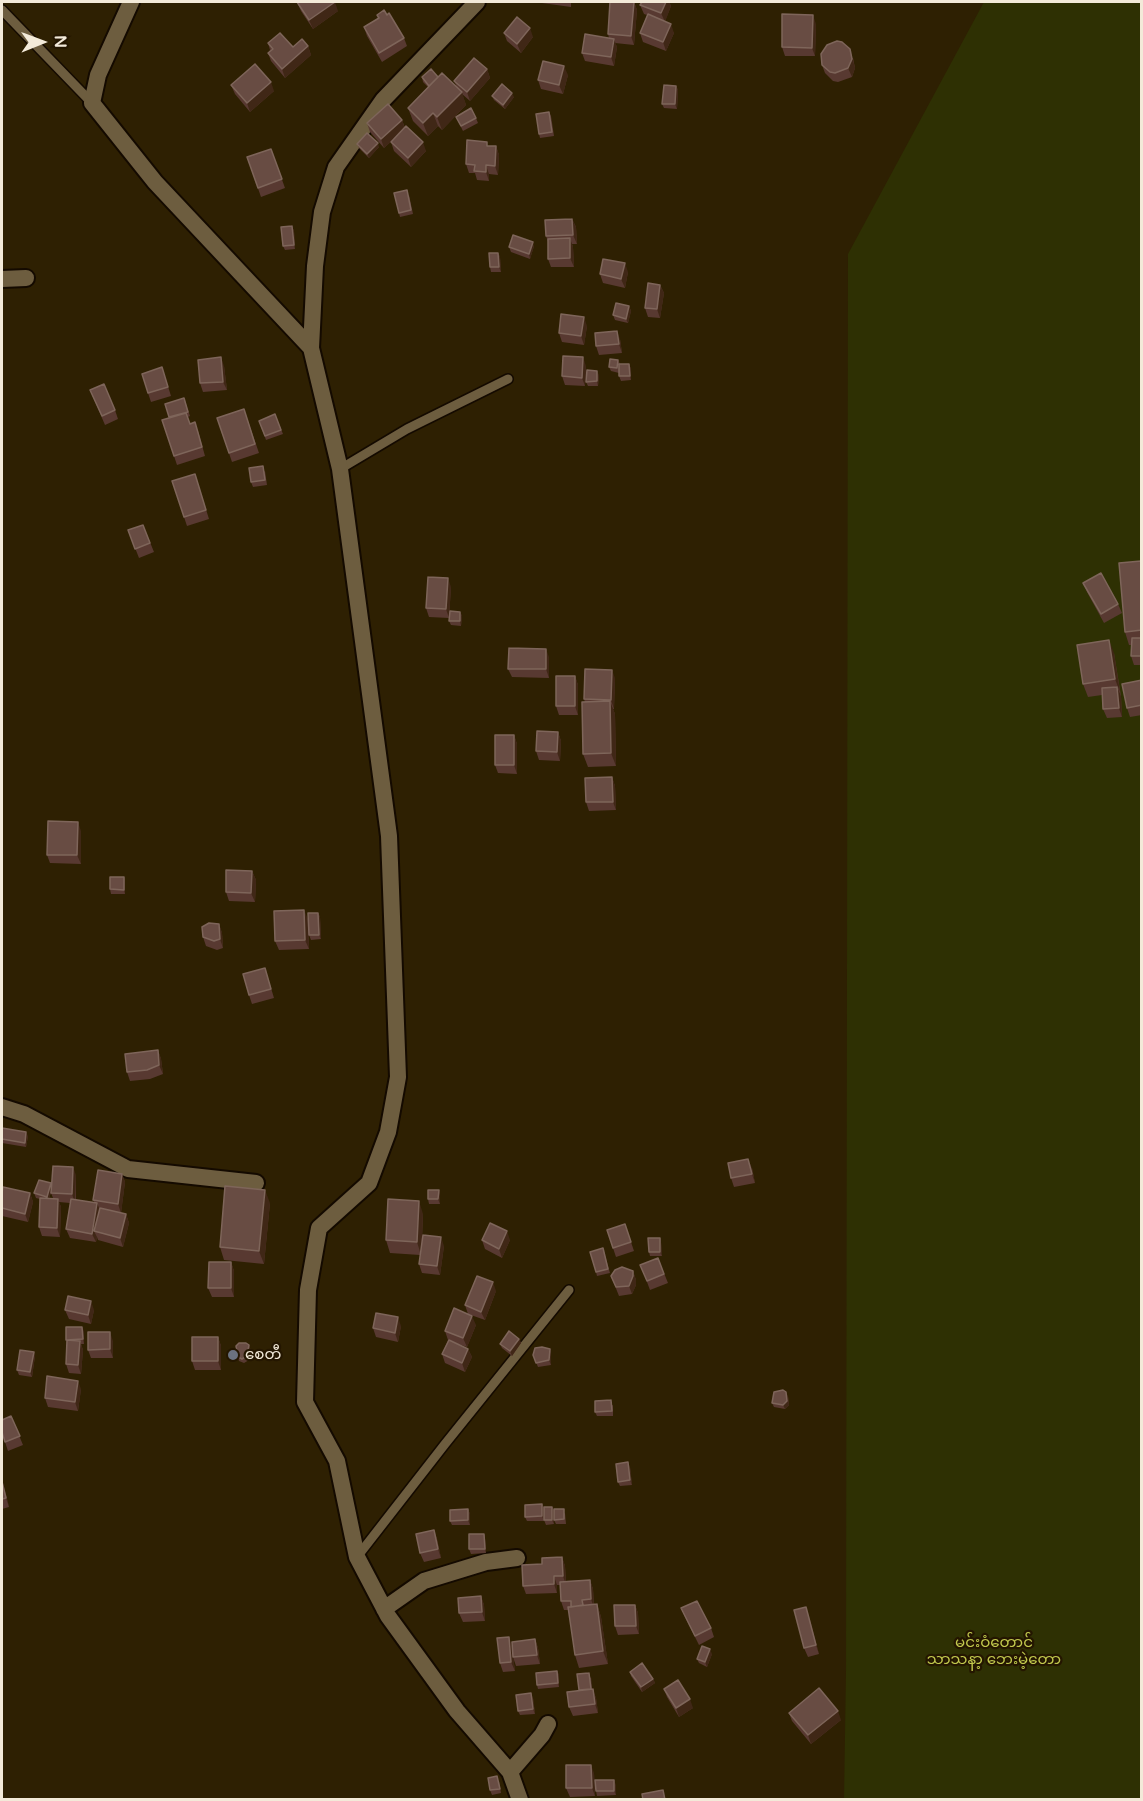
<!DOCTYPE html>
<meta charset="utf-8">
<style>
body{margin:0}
#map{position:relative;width:1143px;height:1801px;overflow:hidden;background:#2e2002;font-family:"Varela Round",sans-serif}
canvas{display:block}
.frame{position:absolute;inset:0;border:3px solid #f3ead9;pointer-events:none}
.north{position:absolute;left:12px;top:12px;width:60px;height:60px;-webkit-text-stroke:4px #241600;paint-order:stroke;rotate:89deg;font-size:16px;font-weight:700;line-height:24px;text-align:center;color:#f3ead9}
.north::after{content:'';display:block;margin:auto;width:21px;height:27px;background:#f3ead9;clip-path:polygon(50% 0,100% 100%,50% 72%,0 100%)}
</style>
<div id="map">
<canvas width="1143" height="1801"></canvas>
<div class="frame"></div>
<div class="north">N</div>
</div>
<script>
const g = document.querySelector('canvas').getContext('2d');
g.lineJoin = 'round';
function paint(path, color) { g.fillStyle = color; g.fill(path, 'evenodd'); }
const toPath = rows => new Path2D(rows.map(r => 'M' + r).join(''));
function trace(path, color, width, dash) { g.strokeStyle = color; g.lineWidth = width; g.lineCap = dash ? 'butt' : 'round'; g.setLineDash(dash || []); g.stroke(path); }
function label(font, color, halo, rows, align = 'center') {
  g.font = font + ' "Varela Round","Noto Sans Myanmar",sans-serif'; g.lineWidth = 4.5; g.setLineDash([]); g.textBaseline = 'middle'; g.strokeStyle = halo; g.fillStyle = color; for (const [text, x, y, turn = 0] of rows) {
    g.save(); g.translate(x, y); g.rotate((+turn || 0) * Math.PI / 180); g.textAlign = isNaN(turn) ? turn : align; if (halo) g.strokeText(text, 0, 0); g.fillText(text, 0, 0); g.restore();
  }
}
paint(toPath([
 [984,2,1141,2,1141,1799,844,1800,846,1671,848,254]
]), '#2e3003');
const service = toPath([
 [2,10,92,103],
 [340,469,407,429,508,379],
 [357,1557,445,1444,569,1290]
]);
const minor = toPath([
 [131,2,98,75,92,103,155,182,311,348],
 [477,2,383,100,336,167,322,212,315,266,311,348,340,469,389,836,398,1077,388,1132,369,1183,319,1228,308,1290,305,1402,337,1461,357,1557,388,1616,457,1711,510,1772,520,1800],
 [2,279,26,278],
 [2,1107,24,1114,128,1169,256,1183],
 [384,1609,424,1581,486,1562,517,1558],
 [510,1772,542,1735,548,1724]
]);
trace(service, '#140a00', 12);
trace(minor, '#140a00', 20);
trace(service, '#6d5d3f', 9);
trace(minor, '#6d5d3f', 16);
paint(toPath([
 [297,2,338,11,313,29,301,11],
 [541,2,571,2,571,7,542,3],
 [634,2,637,10,634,45,615,43,617,47,614,66,585,61,582,53,609,38,608,34],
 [642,2,669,2,671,6,665,21,674,33,666,51,643,42,640,33,647,15,644,14,640,5],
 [377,15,404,38,407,46,382,62,367,36,364,27,378,18],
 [816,24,815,56,785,56,782,47],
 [504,33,533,37,521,53,507,41],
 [268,43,293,47,308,46,311,55,285,78,271,61,268,53,270,50],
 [853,58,855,68,852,77,838,82,833,81,825,73,822,65],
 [487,69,490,78,470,101,462,94,466,105,442,130,438,126,428,136,413,121,408,108,428,87,423,82,422,77,438,77,457,87,454,81],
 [568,75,563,94,541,89,538,80],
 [231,85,274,91,250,112,235,94],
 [676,86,678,90,677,109,664,108,662,104],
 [492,96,514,97,505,109,494,100],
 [549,112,551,116,554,136,540,138,539,134],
 [456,117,476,118,478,123,463,131],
 [402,120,405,128,426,151,411,167,394,151,391,142,396,137,384,148,370,132,367,123],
 [357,144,379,147,369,158,359,148],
 [489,146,496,146,499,155,498,175,489,174,489,181,477,180,475,173,469,173,466,164],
 [271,149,285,188,261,197,247,157],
 [409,195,413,214,400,217,399,213],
 [572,219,576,227,577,244,572,244,573,247,574,267,551,267,548,259,548,242,546,236],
 [292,226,294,231,295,249,285,250,283,246],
 [534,246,530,259,511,252,509,247],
 [498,253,500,257,501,272,491,272,490,267],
 [628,272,625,288,603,283,600,274],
 [660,285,664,293,660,318,648,317,645,308],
 [629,306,631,311,628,323,615,320,613,315],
 [587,326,584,345,562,342,559,333],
 [620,339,622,353,599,355,596,346],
 [618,360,620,364,629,364,631,369,631,380,621,381,619,376,619,370,619,373,611,371,609,367],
 [224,366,227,390,203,392,200,383],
 [586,366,585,386,565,385,562,376],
 [162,367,171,396,151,402,148,393],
 [599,375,598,386,588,386,586,382],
 [90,390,115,410,118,419,105,425],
 [184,398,190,416,188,417,190,424,198,431,205,456,177,465,174,456,169,418],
 [244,409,259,453,232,462,217,418],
 [275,414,283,434,266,440,259,421],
 [265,471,267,485,253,487,251,482],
 [195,474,209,519,187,526,184,517],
 [143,525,154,552,139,558,128,530],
 [1142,563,1142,665,1134,665,1131,656,1131,645,1129,645,1125,632],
 [1083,583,1118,604,1122,613,1104,623,1087,592],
 [451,587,449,618,429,617,426,608],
 [460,612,462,616,461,626,451,625,449,621],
 [1114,653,1121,696,1122,717,1107,718,1103,709,1102,695,1088,697,1083,684],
 [549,657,549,678,512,677,508,669],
 [575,676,578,685,578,715,559,715,556,706],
 [615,678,614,709,613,709,615,714,616,766,588,767,583,754,585,702,584,699],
 [1142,680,1142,715,1130,717,1127,708],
 [558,732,561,741,560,761,539,760,536,751],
 [514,735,517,744,517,774,498,773,495,765],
 [612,777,615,786,616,810,589,811,586,802],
 [81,831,81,864,50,863,47,855],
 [252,871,256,880,255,902,229,901,226,892],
 [124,877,125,881,125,894,111,894,110,889],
 [318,913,320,917,321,939,311,940,309,935],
 [308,919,309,949,279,950,275,941],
 [219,924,222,933,223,948,217,950,206,946,203,937],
 [265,968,274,998,252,1004,249,995],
 [158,1050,161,1059,163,1074,150,1079,130,1081,127,1072],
 [2,1131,28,1136,26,1147,2,1143],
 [752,1168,755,1183,734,1187,731,1178],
 [122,1174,125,1182,121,1213,126,1214,129,1223,123,1247,98,1240,97,1237,96,1242,70,1238,66,1229,70,1203,59,1202,61,1207,60,1237,42,1236,39,1227,40,1199,36,1198,34,1193,51,1183,52,1186,76,1175,76,1200,95,1203,93,1200],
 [52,1190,51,1193,53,1198,49,1198],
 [439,1190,440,1195,440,1204,429,1204,428,1199],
 [2,1193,30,1193,33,1202,28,1222,2,1216],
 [270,1203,264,1264,224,1260,220,1247],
 [423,1214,422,1240,444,1246,440,1275,422,1273,419,1264,420,1255,390,1253,386,1240],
 [625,1224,634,1251,616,1257,613,1248],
 [660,1238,661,1242,662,1256,650,1256,649,1252],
 [482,1240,510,1240,502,1258,485,1249],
 [603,1248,610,1273,597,1276,596,1272],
 [658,1258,668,1283,650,1290,641,1266],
 [231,1262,234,1271,234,1297,212,1297,208,1288],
 [633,1271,636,1280,636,1285,632,1294,619,1296,611,1276],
 [496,1291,485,1320,468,1314,465,1305],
 [65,1310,94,1310,91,1324,69,1319],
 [476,1325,467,1347,455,1343,468,1349,472,1357,465,1372,445,1363,442,1354,448,1340,445,1331],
 [401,1326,398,1342,376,1337,373,1328],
 [84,1331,84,1344,81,1344,83,1350,81,1374,69,1373,66,1364,67,1341],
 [218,1337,221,1346,221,1370,195,1370,192,1361],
 [519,1339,521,1343,512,1356,502,1348,500,1344],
 [113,1341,113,1358,91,1358,88,1350],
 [550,1349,551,1354,551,1365,538,1367,533,1355],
 [251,1350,249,1360,244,1363,239,1361,238,1357],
 [35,1356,32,1377,19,1375,17,1370],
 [81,1389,78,1411,48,1407,45,1398],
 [788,1396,789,1405,785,1409,774,1407,772,1403],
 [613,1405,613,1416,597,1416,595,1412],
 [11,1416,23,1445,8,1451,2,1433],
 [630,1467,632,1485,620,1486,618,1482],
 [2,1479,9,1507,2,1509],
 [542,1504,544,1508,544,1521,527,1521,525,1517],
 [552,1507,554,1511,554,1524,546,1525,544,1520],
 [468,1509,470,1514,470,1525,452,1525,450,1521],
 [565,1513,566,1524,556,1524,554,1520],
 [434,1530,437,1539,441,1558,424,1562,420,1553],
 [484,1534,485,1538,486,1553,471,1554,469,1549],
 [562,1557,565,1566,566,1581,590,1580,593,1589,594,1604,597,1604,601,1617,608,1664,579,1668,575,1655,569,1610,564,1610,561,1601,560,1585,557,1585,557,1593,526,1594,523,1586,542,1564],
 [481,1596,484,1605,485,1621,463,1622,459,1613],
 [635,1605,638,1613,639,1634,618,1635,615,1626],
 [806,1607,819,1654,808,1657,804,1648],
 [681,1608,711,1628,714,1637,699,1645,685,1617],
 [535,1639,538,1648,540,1664,516,1666,513,1657,515,1671,503,1672,500,1663,512,1646],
 [712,1654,707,1667,699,1663,697,1659],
 [557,1671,559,1675,559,1687,538,1689,537,1685],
 [630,1672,653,1679,655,1683,642,1692,631,1676],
 [591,1677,592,1689,596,1698,598,1713,573,1716,569,1707,579,1691],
 [664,1689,693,1708,679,1717,667,1697],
 [533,1698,535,1714,520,1715,518,1711],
 [789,1713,841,1720,811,1744,792,1721],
 [594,1773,595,1796,570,1797,566,1788],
 [499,1781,501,1793,492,1795,490,1790],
 [616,1785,616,1795,597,1796,596,1791]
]), '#583931');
paint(toPath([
 [335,2,338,11,313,29,309,20],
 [634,2,637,10,634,45,631,36],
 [666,2,669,2,671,6,665,22,661,13],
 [813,15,816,24,815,56,812,48],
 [671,24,674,33,666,51,663,42],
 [530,28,533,37,521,53,517,44],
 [614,39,617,47,614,66,611,57],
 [308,46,311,55,285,78,282,69],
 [850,49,855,68,852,77,848,68],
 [564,66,568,75,563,94,559,85],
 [487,69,490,78,470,101,467,92],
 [271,82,274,91,250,112,247,103],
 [676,86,678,90,677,109,675,104],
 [462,92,466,105,442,130,437,117],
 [512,93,514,97,505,109,503,105],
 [433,113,438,126,428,136,423,123],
 [402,120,405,129,384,148,381,139],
 [423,142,426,151,411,167,408,158],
 [378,143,379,147,369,158,367,154],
 [496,146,499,155,498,175,495,166],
 [486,165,489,174,489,181,486,172],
 [572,219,576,227,577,244,573,235],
 [292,226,294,231,295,249,294,245],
 [570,238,573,247,574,267,570,258],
 [533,242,534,246,530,259,529,254],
 [498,253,500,257,501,272,499,267],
 [625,263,628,272,625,288,621,279],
 [660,285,664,293,660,318,657,309],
 [629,306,631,311,628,323,626,319],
 [584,317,587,326,584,345,581,336],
 [617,331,620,339,622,353,619,344],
 [221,357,224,366,227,390,223,382],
 [583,357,586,366,585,386,582,378],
 [629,364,631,369,631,380,630,376],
 [597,371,599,375,598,386,597,381],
 [448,578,451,587,449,618,446,609],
 [460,612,462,616,461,626,460,621],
 [1109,640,1114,653,1120,692,1115,679],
 [546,649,549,657,549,678,546,669],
 [612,670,615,678,614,709,611,700],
 [575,676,578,685,578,715,575,706],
 [1117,687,1121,696,1122,717,1119,708],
 [610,701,615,714,616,766,611,753],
 [558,732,561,741,560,761,557,752],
 [514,735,517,744,517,774,514,765],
 [612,777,615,786,616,810,613,802],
 [78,822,81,831,81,864,77,855],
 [252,871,256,880,255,902,251,893],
 [124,877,125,881,125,894,124,890],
 [304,910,308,919,309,949,305,940],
 [318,913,320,917,321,939,319,935],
 [219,924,222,933,223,948,220,939],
 [158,1050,161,1059,163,1074,159,1065],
 [26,1132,28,1136,26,1147,25,1143],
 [748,1159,752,1168,755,1183,752,1174],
 [73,1167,76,1175,75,1203,72,1194],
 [122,1174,125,1182,121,1213,118,1204],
 [51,1183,52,1188,48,1202,47,1197],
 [265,1190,270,1203,264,1264,259,1251],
 [439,1190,440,1195,440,1204,438,1199],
 [30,1193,33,1202,28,1222,25,1214],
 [58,1199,61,1207,60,1237,57,1228],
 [419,1201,423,1214,421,1255,417,1242],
 [97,1203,101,1212,94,1231,97,1237,96,1242,92,1234],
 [126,1214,129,1223,123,1247,120,1238],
 [507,1231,510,1240,502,1258,499,1249],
 [441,1237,444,1246,440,1275,437,1266],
 [660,1238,661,1242,662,1256,660,1252],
 [231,1262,234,1271,234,1297,231,1288],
 [633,1271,636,1280,636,1285,632,1294,629,1286],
 [493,1282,496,1291,485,1320,481,1312],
 [91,1301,94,1310,91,1324,88,1315],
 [472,1316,476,1325,467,1347,463,1338],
 [398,1317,401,1326,398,1342,395,1333],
 [82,1327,84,1331,84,1344,83,1339],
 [110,1332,113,1341,113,1358,110,1349],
 [218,1337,221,1346,221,1370,218,1361],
 [519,1339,521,1343,512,1356,510,1351],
 [80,1341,83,1350,81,1374,78,1365],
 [249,1345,251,1350,249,1360,247,1356],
 [468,1349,472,1357,465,1372,462,1363],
 [550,1349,551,1354,551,1365,549,1360],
 [34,1352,35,1356,32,1377,30,1372],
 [78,1381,81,1389,78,1411,75,1402],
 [786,1392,788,1396,789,1405,785,1409,783,1405],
 [628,1462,630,1467,632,1485,630,1480],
 [2,1479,9,1507,6,1498],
 [542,1504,544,1508,544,1521,542,1516],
 [552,1507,554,1511,554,1524,552,1520],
 [468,1509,470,1514,470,1525,468,1520],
 [434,1530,437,1539,441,1558,438,1549],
 [484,1534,485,1538,486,1553,485,1549],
 [562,1557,565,1566,566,1585,563,1576],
 [554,1576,557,1585,557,1593,554,1584],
 [590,1580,593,1589,594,1608,591,1599],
 [481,1596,484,1605,485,1621,482,1612],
 [597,1604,601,1617,608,1664,603,1651],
 [635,1605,638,1613,639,1634,636,1626],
 [806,1607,809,1616,819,1654,816,1645],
 [509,1637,512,1646,515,1671,511,1662],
 [535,1639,538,1648,540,1664,537,1655],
 [710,1649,712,1654,707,1667,705,1662],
 [557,1671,559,1675,559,1687,558,1683],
 [653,1679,655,1683,642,1692,641,1687],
 [593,1689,596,1698,598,1713,595,1704],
 [531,1693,533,1698,535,1714,533,1709],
 [690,1699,693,1708,679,1717,676,1708],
 [838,1711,841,1720,811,1744,808,1735],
 [591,1765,594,1773,595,1796,592,1788],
 [614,1780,616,1785,616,1795,614,1791]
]), '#402716');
const building = toPath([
 [297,2,335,2,309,20,297,2],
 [610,2,634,2,631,36,608,34,610,2],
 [642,2,666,2,661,13,640,5,642,2],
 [384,10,387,15,389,13,404,38,379,53,364,27,379,18,377,15,384,10],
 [648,14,671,24,663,42,640,33,648,14],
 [782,14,813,15,812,48,782,47,782,14],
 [517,17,530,28,517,44,504,33,517,17],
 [280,33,293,47,302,39,308,46,282,69,268,53,273,49,268,43,280,33],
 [585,34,614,39,611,57,582,53,585,34],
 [837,41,842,42,850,49,852,59,848,68,835,73,830,72,822,65,821,54,827,45,837,41],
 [474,58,487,69,467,92,454,81,474,58],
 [543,61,564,66,559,85,538,80,543,61],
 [255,64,271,82,247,103,231,85,255,64],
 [431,69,438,77,429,86,422,77,431,69],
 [442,73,462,92,437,117,433,113,423,123,408,108,442,73],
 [502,84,512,93,503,105,492,96,502,84],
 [664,85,676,86,675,104,662,104,664,85],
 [388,104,402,120,381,139,367,123,388,104],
 [471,108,476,118,461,126,456,117,471,108],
 [549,112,552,132,539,134,536,114,549,112],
 [406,126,423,142,408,158,391,142,406,126],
 [367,133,378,143,367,154,357,144,367,133],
 [467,140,487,142,487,146,496,146,495,166,486,165,486,172,474,171,475,165,466,164,467,140],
 [271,149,282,179,258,188,247,157,271,149],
 [407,190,411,210,399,213,394,193,407,190],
 [572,219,573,235,546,236,545,220,572,219],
 [292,226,294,245,283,246,281,227,292,226],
 [513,235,533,242,529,254,509,247,513,235],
 [570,238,570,258,548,259,548,239,570,238],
 [489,253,498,253,499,267,490,267,489,253],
 [603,259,625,263,621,279,600,274,603,259],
 [648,283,660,285,657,309,645,308,648,283],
 [616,303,629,306,626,319,613,315,616,303],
 [561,314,584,317,581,336,559,333,561,314],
 [617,331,619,344,596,346,595,333,617,331],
 [563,356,583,357,582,378,562,376,563,356],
 [221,357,223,382,200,383,198,360,221,357],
 [610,359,618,360,617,368,609,367,610,359],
 [619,364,629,364,630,376,619,376,619,364],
 [162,367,168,387,148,393,142,374,162,367],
 [587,370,597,371,597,381,586,382,587,370],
 [104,384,115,410,102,416,90,390,104,384],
 [184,398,188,412,169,417,165,404,184,398],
 [244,409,255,444,229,453,217,418,244,409],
 [186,413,190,424,195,422,202,447,174,456,162,420,186,413],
 [275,414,281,430,265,436,259,421,275,414],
 [263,466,265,480,251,482,249,468,263,466],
 [195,474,206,510,184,517,172,481,195,474],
 [143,525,150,543,135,549,128,530,143,525],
 [1141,561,1142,630,1125,632,1119,563,1141,561],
 [1101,573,1118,604,1101,614,1083,583,1101,573],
 [428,577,448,578,446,609,426,608,428,577],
 [450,611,460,612,460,621,449,621,450,611],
 [1132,638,1142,638,1142,656,1131,656,1132,638],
 [1109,640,1115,679,1083,684,1077,645,1109,640],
 [509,648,546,649,546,669,508,669,509,648],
 [585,669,612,670,611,700,584,699,585,669],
 [556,676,575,676,575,706,556,706,556,676],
 [1142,680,1142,705,1127,708,1122,684,1142,680],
 [1117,687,1119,708,1103,709,1102,688,1117,687],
 [610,701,611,753,583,754,582,702,610,701],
 [537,731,558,732,557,752,536,751,537,731],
 [495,735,514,735,514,765,495,765,495,735],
 [612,777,613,802,586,802,585,778,612,777],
 [48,821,78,822,77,855,47,855,48,821],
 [226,870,252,871,251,893,226,892,226,870],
 [110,877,124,877,124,890,110,889,110,877],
 [304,910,305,940,275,941,274,911,304,910],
 [308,913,318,913,319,935,309,935,308,913],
 [209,923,219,924,220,939,214,941,203,937,202,927,209,923],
 [265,968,271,989,249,995,243,974,265,968],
 [158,1050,159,1065,147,1070,127,1072,125,1054,158,1050],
 [2,1128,26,1132,25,1143,2,1139,2,1128],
 [748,1159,752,1174,731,1178,728,1163,748,1159],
 [53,1166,73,1167,72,1194,51,1193,53,1166],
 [98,1170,122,1174,118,1204,93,1200,98,1170],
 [39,1180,51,1183,47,1197,34,1193,39,1180],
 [225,1186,265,1190,259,1251,220,1247,225,1186],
 [3,1187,30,1193,25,1214,2,1208,2,1193,3,1187],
 [428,1190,439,1190,438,1199,428,1199,428,1190],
 [40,1198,58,1199,57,1228,39,1227,40,1198],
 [71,1199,97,1203,92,1234,66,1229,71,1199],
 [388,1199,419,1201,417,1242,386,1240,388,1199],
 [100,1208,126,1214,120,1238,94,1231,100,1208],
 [490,1223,507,1231,499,1249,482,1240,490,1223],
 [625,1224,631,1242,613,1248,607,1230,625,1224],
 [423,1235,441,1237,437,1266,419,1264,423,1235],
 [648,1238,660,1238,660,1252,649,1252,648,1238],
 [603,1248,608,1269,596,1272,590,1252,603,1248],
 [658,1258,664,1274,647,1281,640,1265,658,1258],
 [209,1262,231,1262,231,1288,208,1288,209,1262],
 [622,1267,633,1271,633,1276,629,1286,616,1287,611,1276,615,1270,622,1267],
 [477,1276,493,1282,481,1312,465,1305,477,1276],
 [68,1296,91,1301,88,1315,65,1310,68,1296],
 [454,1308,472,1316,463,1338,445,1331,454,1308],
 [376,1313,398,1317,395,1333,373,1328,376,1313],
 [66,1327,82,1327,83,1339,66,1340,66,1327],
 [509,1331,519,1339,510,1351,500,1344,509,1331],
 [88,1332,110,1332,110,1349,88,1350,88,1332],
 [192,1337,218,1337,218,1361,192,1361,192,1337],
 [67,1340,80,1341,78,1365,66,1364,67,1340],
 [449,1340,468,1349,462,1363,442,1354,449,1340],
 [239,1343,246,1343,249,1345,247,1356,242,1359,238,1357,236,1346,239,1343],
 [542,1347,550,1349,549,1360,536,1363,533,1355,535,1348,542,1347],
 [20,1350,34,1352,30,1372,17,1370,20,1350],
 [47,1376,78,1381,75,1402,45,1398,47,1376],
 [783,1390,786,1392,787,1401,783,1405,772,1403,774,1392,783,1390],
 [611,1400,612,1411,595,1412,595,1401,611,1400],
 [11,1416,20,1436,5,1442,2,1432,2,1420,11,1416],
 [628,1462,630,1480,618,1482,616,1464,628,1462],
 [2,1482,6,1498,2,1499,2,1482],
 [542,1504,542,1516,525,1517,525,1505,542,1504],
 [544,1507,552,1507,552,1520,544,1520,544,1507],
 [468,1509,468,1520,450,1521,450,1510,468,1509],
 [554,1509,564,1509,564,1519,554,1520,554,1509],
 [434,1530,438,1549,420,1553,416,1534,434,1530],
 [469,1534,484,1534,485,1549,469,1549,469,1534],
 [562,1557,563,1576,554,1576,554,1584,523,1586,522,1565,542,1564,542,1558,562,1557],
 [590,1580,591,1599,582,1600,583,1605,571,1607,571,1601,561,1601,560,1582,590,1580],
 [481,1596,482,1612,459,1613,458,1598,481,1596],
 [697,1601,711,1628,695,1636,681,1608,697,1601],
 [597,1604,603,1651,575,1655,568,1607,597,1604],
 [614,1605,635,1605,636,1626,615,1626,614,1605],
 [806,1607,816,1645,804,1648,794,1610,806,1607],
 [509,1637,511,1662,500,1663,497,1638,509,1637],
 [535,1639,537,1655,513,1657,512,1642,535,1639],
 [702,1646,710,1649,705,1662,697,1659,702,1646],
 [642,1663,653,1679,641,1687,630,1672,642,1663],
 [557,1671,558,1683,537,1685,536,1673,557,1671],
 [589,1673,591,1689,579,1690,577,1674,589,1673],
 [678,1680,690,1699,676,1708,664,1689,678,1680],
 [819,1688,838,1711,808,1735,789,1713,819,1688],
 [593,1689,595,1704,569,1707,567,1692,593,1689],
 [531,1693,533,1709,518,1711,516,1695,531,1693],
 [566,1765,591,1765,592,1788,566,1788,566,1765],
 [497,1776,500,1789,490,1790,488,1778,497,1776],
 [595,1780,614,1780,614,1791,596,1791,595,1780],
 [663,1790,665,1800,643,1800,642,1794,663,1790]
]);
paint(building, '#684c43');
trace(building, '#7e655a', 1.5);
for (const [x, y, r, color] of [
 [233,1355,6,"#6b7280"]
]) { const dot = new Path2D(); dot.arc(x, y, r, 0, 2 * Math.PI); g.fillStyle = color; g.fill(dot); trace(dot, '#241600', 2); }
label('15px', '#f3ead9', '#241600', [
 ["စေတီ",245,1355]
], 'left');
label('15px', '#c2c94d', '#241600', [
 ["မင်းဝံတောင်",994,1643],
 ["သာသနာ့ ‌ဘေးမဲ့တော",994,1660]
]);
</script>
